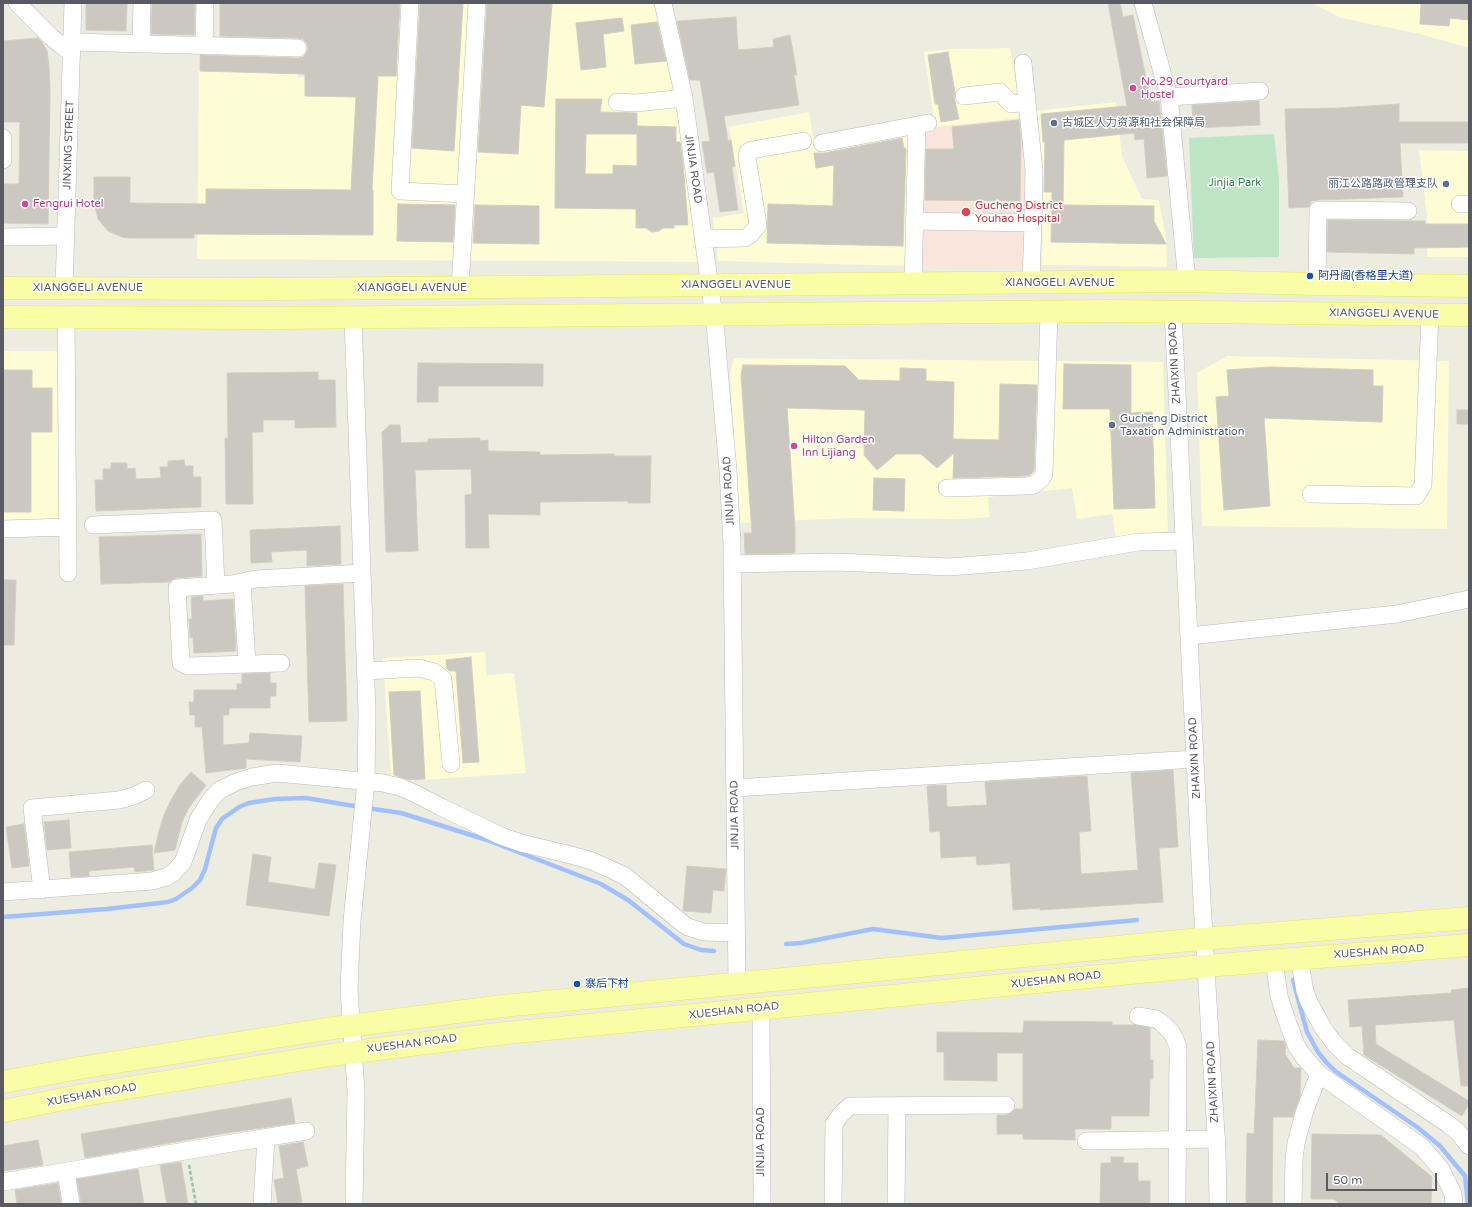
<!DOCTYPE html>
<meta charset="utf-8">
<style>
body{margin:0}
#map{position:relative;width:1472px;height:1207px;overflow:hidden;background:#ecece1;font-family:"Varela Round",sans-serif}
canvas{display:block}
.frame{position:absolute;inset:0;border:4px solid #5a5b62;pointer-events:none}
.scale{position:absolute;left:1326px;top:1173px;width:111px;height:18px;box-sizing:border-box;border:2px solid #5a5b62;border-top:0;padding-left:5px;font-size:12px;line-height:14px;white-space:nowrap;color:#5a5b62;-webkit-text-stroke:3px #fff;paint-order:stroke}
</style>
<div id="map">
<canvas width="1472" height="1207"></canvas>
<div class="frame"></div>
<div class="scale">50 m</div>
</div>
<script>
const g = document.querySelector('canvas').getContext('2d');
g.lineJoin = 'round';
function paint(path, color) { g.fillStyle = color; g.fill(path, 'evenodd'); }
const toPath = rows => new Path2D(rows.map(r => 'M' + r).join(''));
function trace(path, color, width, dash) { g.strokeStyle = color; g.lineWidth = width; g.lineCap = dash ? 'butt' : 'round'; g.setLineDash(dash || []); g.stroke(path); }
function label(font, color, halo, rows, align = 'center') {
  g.font = font + ' "Varela Round","Noto Sans SC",sans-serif'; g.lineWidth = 3; g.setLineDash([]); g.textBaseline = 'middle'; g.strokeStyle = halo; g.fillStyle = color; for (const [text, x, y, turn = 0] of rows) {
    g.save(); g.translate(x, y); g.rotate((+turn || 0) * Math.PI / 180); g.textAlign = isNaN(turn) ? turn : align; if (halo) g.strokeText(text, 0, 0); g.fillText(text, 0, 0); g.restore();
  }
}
paint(toPath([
 [332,3,658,3,683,136,697,262,197,259,199,50,299,52,298,77,333,79],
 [1312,3,1469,3,1469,48,1420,34,1341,18],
 [1010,48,1022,118,935,127,924,52,949,49],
 [1116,102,1122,156,1142,199,1159,200,1166,238,1167,267,1042,265,1043,206,1035,111],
 [809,112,815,148,912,130,905,266,718,261,713,218,744,213,729,127],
 [1419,150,1469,151,1469,257,1427,257,1427,217],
 [3,351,61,351,62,524,3,525],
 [1227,356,1449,361,1447,529,1202,526,1197,373],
 [734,358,1163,362,1168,531,1116,539,1112,514,1077,519,1072,488,988,497,990,517,961,519,852,518,740,523,730,374],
 [485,652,487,675,514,673,526,773,391,782,383,658]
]), '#fdfcd5');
paint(toPath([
 [1022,118,1026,157,1024,267,905,266,912,130]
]), '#fae5dc');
paint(toPath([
 [1274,134,1279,180,1279,257,1194,258,1189,138]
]), '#bde4c5');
trace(toPath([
 [367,808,401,813,487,840,601,884,628,900,684,944,701,950,714,951],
 [3,917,107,909,168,902,176,899,192,888,200,880,205,869,216,828,222,819,239,807,249,803,275,799,306,798,360,807],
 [786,944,801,943,873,929,942,938,1137,920],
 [1293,980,1307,1032,1318,1052,1326,1062,1335,1071,1417,1127,1440,1146,1465,1176,1468,1204]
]), '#a0c1fd', 4.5);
const building = toPath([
 [86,3,127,3,126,31,86,30,86,3],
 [152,3,195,3,194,35,151,34,152,3],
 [220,3,400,3,396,76,378,76,372,190,373,190,373,235,194,234,194,238,129,238,122,237,108,231,98,219,94,203,94,177,130,177,130,203,206,204,206,189,351,190,356,97,305,96,305,74,200,71,200,55,298,58,303,57,306,54,308,49,307,43,303,39,298,38,220,36,220,3],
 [420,3,463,3,454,151,412,148,420,3],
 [487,3,552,3,544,107,521,105,518,154,478,152,487,3],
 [1108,3,1120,3,1123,17,1133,15,1151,102,1159,101,1167,176,1147,178,1144,139,1135,140,1134,133,1064,140,1063,205,1154,206,1154,221,1166,244,1051,242,1052,192,1044,192,1045,142,1043,142,1041,114,1127,106,1108,3],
 [1421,3,1469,3,1469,20,1450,18,1449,26,1420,24,1421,3],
 [736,17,738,50,774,47,773,39,790,35,797,75,794,75,799,105,724,116,728,141,731,140,735,166,732,167,738,210,720,212,714,172,707,173,702,142,710,141,700,80,690,80,677,21,736,17],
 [622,18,624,31,603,34,606,67,581,70,576,23,622,18],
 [657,22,666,61,635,64,631,25,657,22],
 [38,38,42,42,47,51,49,66,50,92,48,224,3,223,3,184,19,184,20,122,3,122,3,41,38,38],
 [948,52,955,93,954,97,959,119,941,122,938,104,935,104,928,55,948,52],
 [556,99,602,99,600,112,637,113,637,134,586,134,585,174,613,174,613,165,637,166,637,126,676,127,676,142,680,142,683,163,688,225,674,225,674,228,663,228,659,231,652,232,646,228,636,228,636,209,555,208,556,99],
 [1259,101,1260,125,1193,128,1192,105,1259,101],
 [1399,104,1399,122,1469,122,1469,143,1400,143,1403,197,1318,200,1311,201,1309,207,1289,208,1285,109,1338,108,1399,104],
 [1019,120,1021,143,1020,201,925,200,926,149,954,149,952,127,1019,120],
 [902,138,904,148,906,149,903,246,767,243,768,204,833,206,834,165,816,168,814,153,824,153,902,138],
 [398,204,455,205,453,242,397,241,398,204],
 [475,205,539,206,539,244,473,243,475,205],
 [1328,220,1410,221,1425,221,1425,224,1469,224,1469,247,1414,248,1414,254,1327,252,1328,220],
 [418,363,543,364,543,386,438,386,438,402,417,402,418,363],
 [1064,364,1131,365,1131,413,1152,412,1155,508,1114,509,1110,409,1063,409,1064,364],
 [743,365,845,366,859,380,900,381,900,368,926,369,926,381,954,382,953,439,999,440,1000,384,1037,385,1034,471,1030,475,1025,476,953,478,954,453,937,468,921,454,896,454,877,470,864,455,865,410,787,408,795,529,795,553,745,554,744,533,752,533,741,375,743,365],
 [1270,367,1373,370,1373,386,1383,386,1382,422,1264,418,1270,506,1224,510,1216,397,1229,396,1227,370,1270,367],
 [3,370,32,370,32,388,52,388,52,432,31,432,31,512,3,512,3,370],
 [318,372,318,380,335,380,336,427,295,428,295,420,263,420,263,432,252,432,253,504,226,504,225,438,228,438,227,373,318,372],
 [1457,410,1469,410,1469,424,1457,424,1457,410],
 [390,425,400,425,401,443,428,442,428,439,480,438,480,441,488,440,488,451,540,452,540,455,614,454,614,456,651,456,650,503,628,503,628,501,540,502,540,515,488,514,489,548,466,548,465,495,472,494,471,469,415,470,418,551,386,552,382,432,390,425],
 [184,460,185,466,193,466,193,477,201,477,201,507,96,511,95,480,103,480,103,469,111,469,111,463,127,463,127,469,135,468,136,479,161,478,160,467,168,467,168,461,184,460],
 [874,478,905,479,904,511,873,510,874,478],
 [340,526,341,564,307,566,307,550,271,552,272,562,251,563,250,530,340,526],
 [201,534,202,576,176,578,169,582,101,584,99,537,201,534],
 [3,580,16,580,14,645,3,645,3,580],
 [343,584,347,721,309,722,305,586,343,584],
 [203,596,203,601,233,599,236,651,194,653,193,637,190,638,189,619,192,619,191,597,203,596],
 [471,657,479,762,463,763,456,671,449,671,447,669,446,660,471,657],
 [270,673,270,683,276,683,276,696,270,696,270,708,229,708,229,715,223,715,223,745,249,743,250,733,302,736,300,762,246,759,246,768,206,773,202,727,195,727,195,715,190,715,189,702,194,702,194,690,237,690,237,684,242,684,242,674,270,673],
 [420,691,425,779,409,780,394,775,389,692,420,691],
 [1173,770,1178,847,1159,848,1163,902,1040,910,1040,908,1013,910,1010,863,977,865,976,856,941,858,940,831,930,832,927,786,946,785,947,807,987,805,985,782,1087,776,1091,831,1079,832,1081,874,1138,870,1131,773,1173,770],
 [191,772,206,785,188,809,182,822,175,850,154,853,159,831,164,815,171,800,180,785,191,772],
 [69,820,71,848,47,850,44,822,69,820],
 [24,824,29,866,12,868,6,827,24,824],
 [152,845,154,870,135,872,134,867,89,871,89,876,71,877,69,852,152,845],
 [253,854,271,857,268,882,315,889,319,863,336,865,329,916,246,905,253,854],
 [687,866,726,869,724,891,713,890,711,913,683,911,687,866],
 [1469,988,1469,1086,1461,1086,1454,1020,1375,1025,1376,1044,1469,1101,1469,1104,1462,1116,1364,1055,1362,1026,1350,1027,1348,1000,1452,993,1451,990,1469,988],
 [1024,1021,1112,1022,1112,1025,1135,1025,1150,1028,1150,1060,1153,1060,1153,1079,1150,1079,1149,1116,1111,1116,1111,1129,1075,1129,1075,1140,1023,1139,1023,1134,997,1134,997,1115,1006,1115,1011,1113,1015,1109,1023,1109,1023,1053,997,1053,997,1081,944,1080,944,1052,937,1052,937,1032,1023,1033,1024,1021],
 [1258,1040,1284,1041,1286,1046,1285,1054,1294,1068,1301,1068,1300,1096,1293,1117,1273,1117,1272,1204,1246,1204,1247,1133,1254,1134,1258,1040],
 [291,1098,295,1123,220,1134,85,1158,81,1134,291,1098],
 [1312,1134,1381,1135,1432,1177,1431,1204,1340,1204,1334,1199,1311,1199,1312,1134],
 [38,1140,43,1165,3,1171,3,1146,38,1140],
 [303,1142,308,1166,296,1169,302,1202,292,1204,278,1204,274,1180,284,1178,279,1146,303,1142],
 [1111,1157,1124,1157,1123,1163,1138,1163,1138,1181,1150,1181,1150,1204,1100,1204,1101,1163,1111,1163,1111,1157],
 [181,1162,188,1204,167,1204,160,1165,181,1162],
 [138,1169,144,1204,81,1204,77,1179,138,1169],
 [58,1183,61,1204,17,1204,15,1190,58,1183]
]);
paint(building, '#cac8c0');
trace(building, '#d1cfbf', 1);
const minor = toPath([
 [17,3,51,37,72,54],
 [410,3,400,191,465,194],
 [663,3,684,98,715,324,728,470,732,544,737,984],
 [1143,3,1169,97,1260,91],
 [72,42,298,48],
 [141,44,142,3],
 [204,45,205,3],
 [1023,63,1034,170,1033,223,1031,283],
 [964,96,1000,92,1011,104,1027,102],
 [1169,97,1187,281],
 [617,102,636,103,684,98],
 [3,138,3,160],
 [822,143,928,123],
 [1460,204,1469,204],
 [914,221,1033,223],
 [3,237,66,236],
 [703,239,745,238,751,234,758,225,747,157,748,152,752,150,803,141],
 [913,284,917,125],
 [1317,284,1318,210,1408,211],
 [460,287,477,3],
 [64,288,73,3],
 [1173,312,1202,902,1217,1151,1218,1204],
 [66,317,68,573],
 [353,317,367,712,366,781,352,921,349,990,356,1091,354,1204],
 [947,488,1026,486,1034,485,1042,478,1044,474,1049,312],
 [1311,494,1416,496,1423,485,1430,314],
 [93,525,213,520,216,585],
 [3,529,68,527],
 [732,564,838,562,949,567,1027,561,1138,542,1184,541],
 [242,582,247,664],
 [1189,636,1397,614,1469,599],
 [281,663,188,666,181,663,177,588,232,584,256,579,362,573],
 [365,671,419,668,434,672,443,679,451,764],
 [735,788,1195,759],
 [42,890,32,808,119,800,134,796,146,790],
 [3,892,152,881,166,877,173,873,183,862,198,820,211,799,220,790,236,782,252,777,277,773,383,783,400,787,414,793,441,807,501,836,521,843,571,855,592,861,625,876,682,923,688,927,704,932,736,933],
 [1299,958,1305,991,1309,1002,1323,1028,1334,1043,1347,1056,1448,1124,1458,1132,1469,1146],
 [1274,960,1279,996,1285,1015,1296,1045,1303,1056,1319,1074,1422,1147,1440,1168,1447,1181,1453,1194,1454,1204],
 [761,1008,762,1204],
 [1138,1016,1156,1019,1162,1023,1171,1032,1175,1039,1178,1048,1177,1204],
 [1086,1141,1217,1139],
 [66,1171,71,1204],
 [3,1182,226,1144,306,1131],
 [262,1204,266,1138],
 [833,1204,834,1124,841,1114,850,1106,1006,1105],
 [896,1204,897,1106],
 [1293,1204,1294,1160,1296,1143,1305,1110,1319,1074]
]);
const major = toPath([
 [3,288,273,289,1187,281,1317,284,1469,286],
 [3,317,273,318,1111,311,1469,315],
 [3,1082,79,1068,326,1029,503,1006,1190,940,1469,918],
 [3,1111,84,1095,330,1055,506,1033,1193,967,1469,945]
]);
trace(minor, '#b9bac0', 18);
trace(major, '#eee359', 23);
trace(toPath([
 [189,1165,196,1204]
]), '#97c4ad', 2.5, [4, 2]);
trace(minor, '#fff', 17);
trace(major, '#f9fda5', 22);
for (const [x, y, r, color] of [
 [1133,88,4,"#d1479c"],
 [1054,123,4,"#5c6f8a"],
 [1446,184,4,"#5c6f8a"],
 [25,204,4,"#d1479c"],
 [966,212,5,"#e0444e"],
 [1310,276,4,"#1a4fb4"],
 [1112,425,4,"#5c6f8a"],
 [794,446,4,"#d1479c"],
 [577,984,4,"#1a4fb4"]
]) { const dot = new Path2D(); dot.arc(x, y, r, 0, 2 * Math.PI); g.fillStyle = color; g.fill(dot); trace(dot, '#fff', 1.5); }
label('11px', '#b23c85', '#fff', [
 ["No.29 Courtyard",1141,82],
 ["Hostel",1141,95],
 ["Fengrui Hotel",33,204],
 ["Hilton Garden",802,440],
 ["Inn Lijiang",802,453]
], 'left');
label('11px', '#4e5e75', '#fff', [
 ["古城区人力资源和社会保障局",1062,123],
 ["丽江公路路政管理支队",1438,184,"right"],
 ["Gucheng District",1120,419],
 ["Taxation Administration",1120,432]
], 'left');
label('11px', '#5a5b62', '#fff', [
 ["JINXING STREET",69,145,-88],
 ["JINJIA ROAD",693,169,82],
 ["XIANGGELI AVENUE",1060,283],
 ["XIANGGELI AVENUE",736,285],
 ["XIANGGELI AVENUE",88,288],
 ["XIANGGELI AVENUE",412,288],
 ["XIANGGELI AVENUE",1384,314,1],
 ["ZHAIXIN ROAD",1175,363,-93],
 ["JINJIA ROAD",729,491,-93],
 ["ZHAIXIN ROAD",1195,758,-93],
 ["JINJIA ROAD",735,815,-91],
 ["XUESHAN ROAD",1379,952,-4],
 ["XUESHAN ROAD",1056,980,-6],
 ["XUESHAN ROAD",734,1011,-6],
 ["XUESHAN ROAD",412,1044,-7],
 ["ZHAIXIN ROAD",1213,1082,-93],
 ["XUESHAN ROAD",92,1095,-10],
 ["JINJIA ROAD",761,1142,-90]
]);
label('11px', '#36844a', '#fff', [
 ["Jinjia Park",1235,183]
]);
label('11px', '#be3a42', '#fff', [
 ["Gucheng District",975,206],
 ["Youhao Hospital",975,219]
], 'left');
label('11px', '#164399', '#fff', [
 ["阿丹阁(香格里大道)",1318,276],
 ["寨后下村",585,984]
], 'left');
</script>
